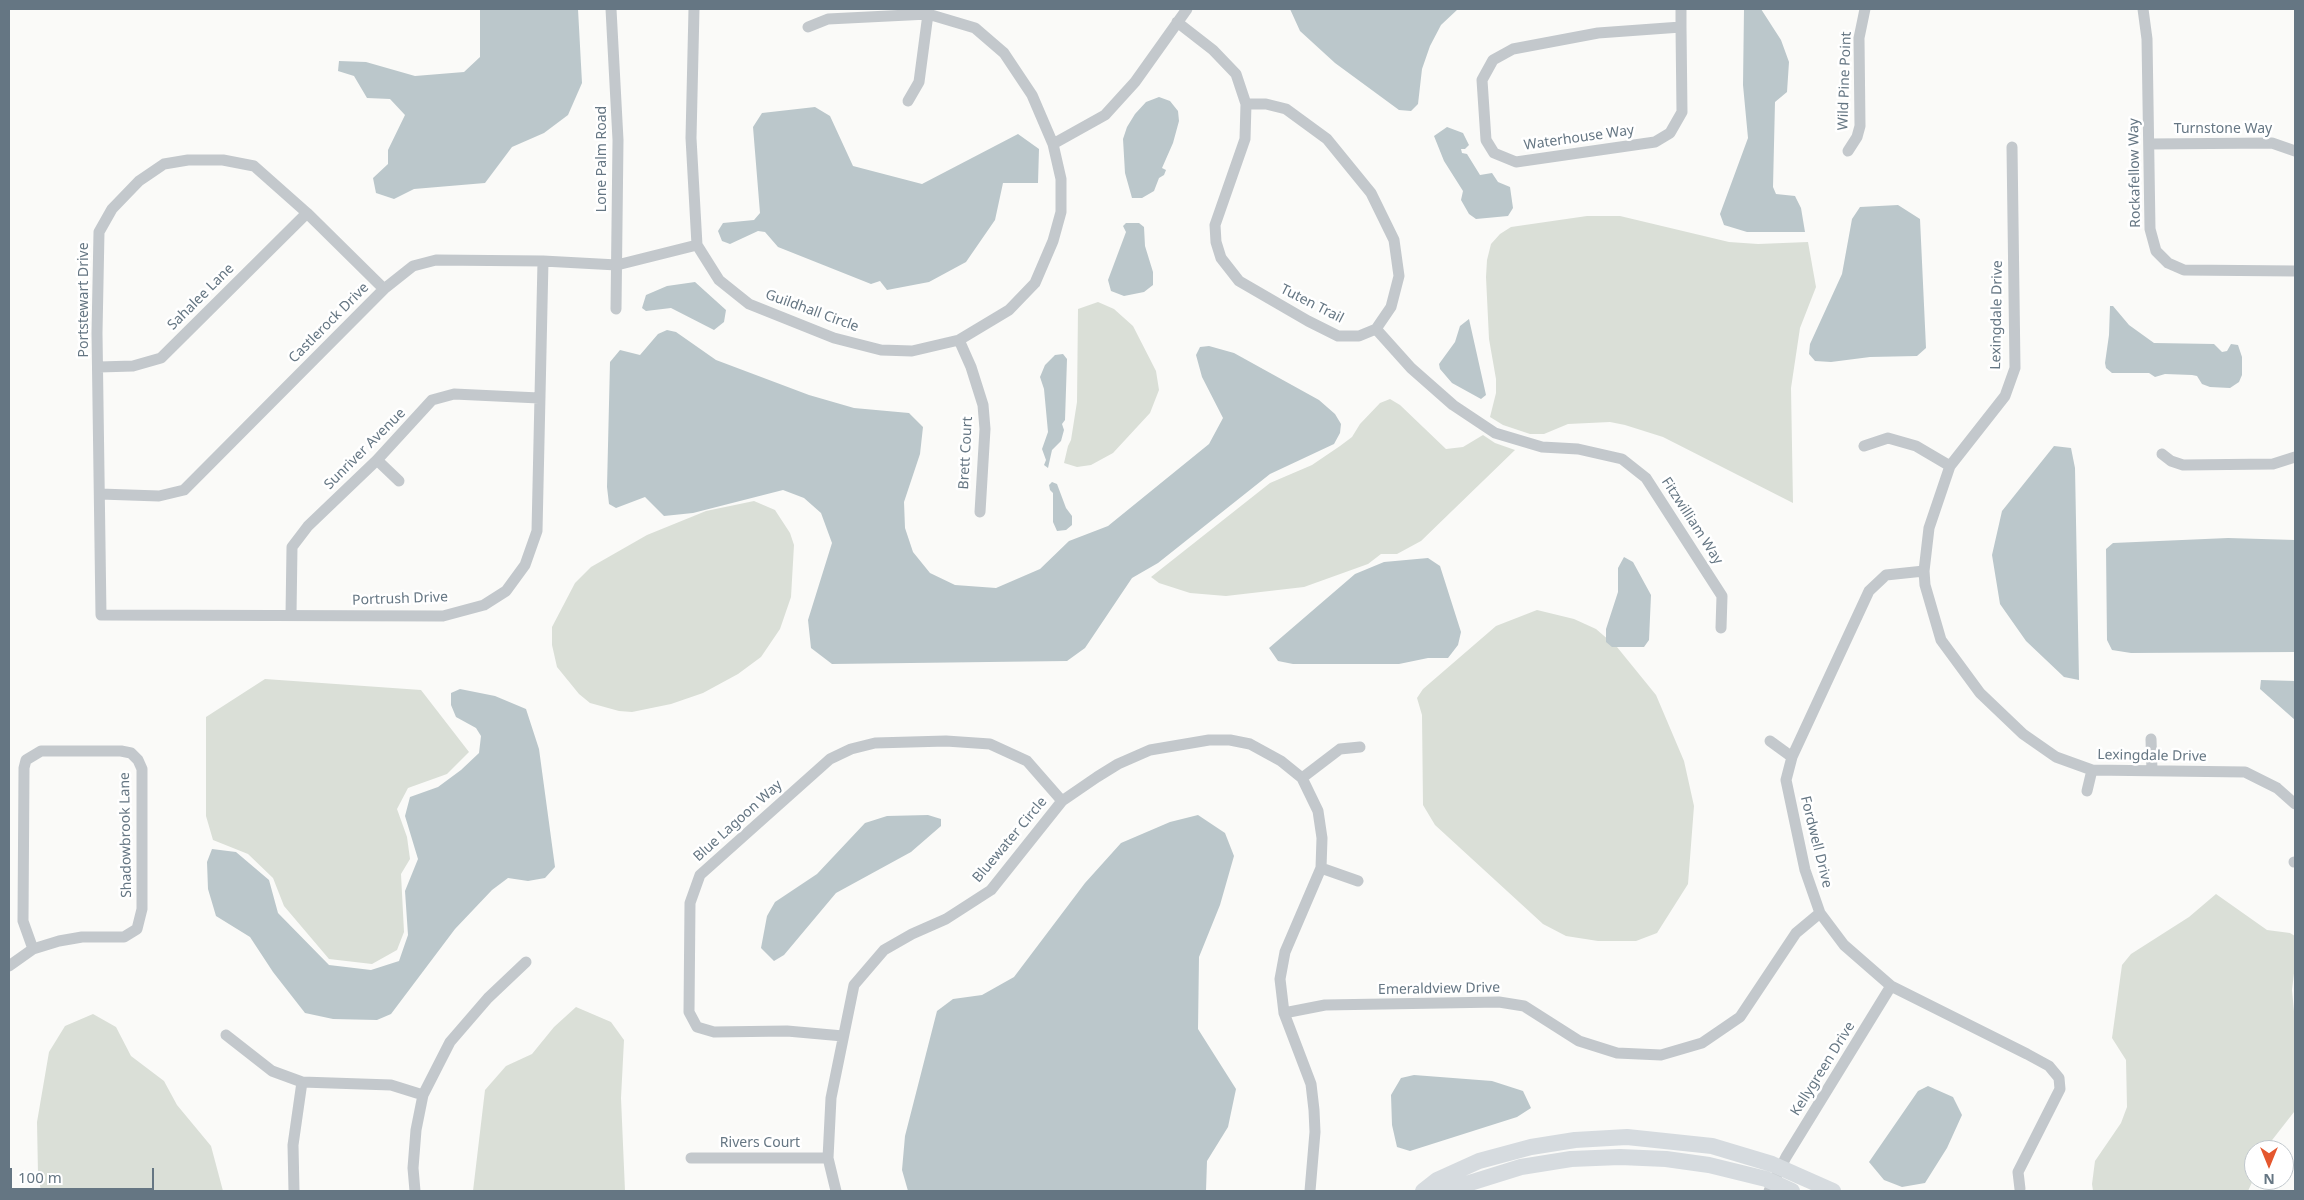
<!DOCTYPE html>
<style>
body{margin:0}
#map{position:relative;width:2304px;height:1200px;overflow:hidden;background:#fafaf8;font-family:"Noto Sans",sans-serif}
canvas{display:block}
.frame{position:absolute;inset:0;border:10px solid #657683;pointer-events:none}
.north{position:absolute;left:2244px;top:1140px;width:50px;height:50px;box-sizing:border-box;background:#fff;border:1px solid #c1c8cd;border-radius:50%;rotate:180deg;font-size:14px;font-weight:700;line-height:20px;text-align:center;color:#657683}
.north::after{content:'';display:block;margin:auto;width:18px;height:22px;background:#e4572e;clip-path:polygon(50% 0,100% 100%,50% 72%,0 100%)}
.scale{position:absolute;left:10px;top:1168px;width:144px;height:22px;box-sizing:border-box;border:2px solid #657683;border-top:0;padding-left:6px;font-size:15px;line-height:18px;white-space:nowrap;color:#657683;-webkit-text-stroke:4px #fff;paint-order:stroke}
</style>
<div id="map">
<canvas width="2304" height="1200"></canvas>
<div class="frame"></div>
<div class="north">N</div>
<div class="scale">100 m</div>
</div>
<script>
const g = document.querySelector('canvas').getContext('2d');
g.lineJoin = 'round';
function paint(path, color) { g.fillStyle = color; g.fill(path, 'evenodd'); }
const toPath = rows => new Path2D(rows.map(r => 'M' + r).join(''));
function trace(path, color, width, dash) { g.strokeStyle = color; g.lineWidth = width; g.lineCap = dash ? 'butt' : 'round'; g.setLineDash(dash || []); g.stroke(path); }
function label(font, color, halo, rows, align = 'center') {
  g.font = font + ' "Noto Sans",sans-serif'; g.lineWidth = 5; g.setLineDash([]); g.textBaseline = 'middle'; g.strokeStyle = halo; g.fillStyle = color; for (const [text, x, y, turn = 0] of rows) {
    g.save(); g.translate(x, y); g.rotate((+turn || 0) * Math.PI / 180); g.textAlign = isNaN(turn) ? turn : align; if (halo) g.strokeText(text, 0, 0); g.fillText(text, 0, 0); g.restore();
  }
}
paint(toPath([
 [1587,216,1620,216,1729,242,1758,244,1808,242,1816,287,1800,328,1791,388,1793,503,1663,437,1625,425,1610,422,1568,424,1544,434,1530,434,1503,425,1490,417,1496,393,1496,379,1489,339,1486,277,1487,260,1491,244,1500,234,1511,227],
 [1098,302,1114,309,1133,326,1156,371,1159,390,1150,413,1113,453,1091,465,1077,467,1064,463,1068,446,1071,440,1077,402,1078,309],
 [1390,399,1400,405,1446,449,1463,447,1483,435,1495,443,1515,450,1421,541,1397,554,1381,554,1368,564,1304,587,1226,596,1190,593,1159,583,1151,577,1270,483,1312,465,1340,446,1352,437,1360,424,1380,403],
 [754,501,775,510,790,533,794,545,791,597,780,629,761,657,738,674,703,693,671,704,632,712,619,711,590,703,579,694,557,667,552,645,552,627,575,583,591,567,647,535,706,511],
 [1537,610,1574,619,1596,629,1617,647,1656,695,1684,761,1694,806,1688,884,1657,933,1636,941,1598,941,1566,936,1543,924,1435,825,1423,805,1422,715,1417,698,1423,689,1496,626],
 [265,679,421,690,469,752,447,774,408,788,397,809,407,837,410,859,401,874,404,932,397,950,372,964,329,959,284,906,273,878,248,854,213,840,206,816,206,717],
 [2216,894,2267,930,2290,933,2295,936,2295,965,2292,990,2295,1022,2294,1112,2269,1144,2267,1150,2254,1150,2254,1178,2248,1191,2093,1191,2092,1184,2095,1161,2121,1123,2127,1107,2126,1060,2112,1038,2122,965,2131,954,2189,917],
 [576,1007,611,1022,624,1040,621,1098,625,1191,473,1191,485,1090,506,1066,532,1054,554,1027],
 [93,1014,116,1027,131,1056,164,1081,177,1105,211,1146,223,1191,41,1191,38,1174,37,1122,49,1052,65,1026]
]), '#dadfd7');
paint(toPath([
 [480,9,578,9,582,83,568,115,544,133,512,147,485,183,414,189,394,199,376,193,373,178,388,164,388,150,405,115,390,99,367,98,354,76,338,71,339,61,366,62,415,76,464,72,480,57],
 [1290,9,1458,9,1441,25,1430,46,1422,69,1418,104,1411,111,1399,110,1335,63,1300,31],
 [1744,9,1761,9,1781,40,1789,62,1787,92,1775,102,1773,187,1776,194,1795,196,1801,208,1805,232,1747,232,1724,225,1720,214,1748,138,1743,85],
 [1159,97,1170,101,1178,111,1179,121,1173,143,1162,168,1166,170,1164,175,1159,178,1154,191,1142,198,1132,198,1125,173,1123,139,1127,127,1135,114,1146,102],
 [815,107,830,116,853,166,922,184,1018,134,1039,149,1038,183,1003,183,995,220,966,262,929,282,887,290,880,281,871,284,778,247,765,232,758,231,730,244,722,241,718,231,723,223,754,220,760,213,753,127,762,113],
 [1447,127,1463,133,1469,145,1465,149,1461,149,1462,153,1467,154,1480,175,1492,173,1498,182,1510,187,1513,208,1508,216,1476,219,1469,214,1461,200,1463,191,1444,161,1434,136],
 [1898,205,1920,219,1926,348,1917,356,1870,357,1831,362,1815,361,1809,354,1810,344,1842,274,1852,219,1860,207],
 [1126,223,1139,223,1144,227,1145,246,1153,272,1153,285,1144,292,1124,296,1111,291,1108,280,1126,232,1123,226],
 [695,282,726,310,724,322,714,330,671,308,646,311,642,308,646,295,667,286],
 [2110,306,2113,306,2129,325,2154,343,2214,344,2222,352,2227,351,2231,344,2238,345,2242,357,2242,375,2239,382,2230,388,2210,387,2202,384,2197,376,2192,375,2165,374,2155,377,2149,373,2112,373,2106,368,2105,363,2109,335],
 [1469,319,1486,395,1481,399,1452,383,1440,369,1439,364,1455,342,1460,326],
 [667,330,676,332,716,360,809,395,854,408,909,413,923,427,920,454,904,502,905,528,913,552,930,573,955,585,996,588,1040,569,1069,541,1108,526,1209,444,1223,418,1202,377,1196,355,1200,347,1209,346,1234,353,1319,400,1335,414,1341,424,1340,433,1334,444,1270,474,1158,563,1132,578,1085,648,1067,661,832,664,811,648,808,620,832,543,821,513,804,498,783,490,693,513,664,516,645,497,616,508,609,504,607,487,610,362,620,350,640,355,658,334],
 [1063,354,1067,359,1065,420,1062,424,1064,430,1061,441,1052,450,1048,468,1044,465,1046,460,1042,449,1048,432,1044,389,1040,377,1045,365,1055,355],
 [2054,446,2071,448,2075,468,2079,680,2064,677,2026,641,2000,604,1992,555,2002,511],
 [1052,482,1057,484,1066,508,1072,516,1072,525,1066,530,1057,531,1053,522,1053,493,1050,490,1049,485],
 [2228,538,2295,540,2295,652,2131,653,2112,650,2107,640,2106,549,2113,543],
 [1624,557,1633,562,1651,595,1649,640,1644,647,1612,647,1606,642,1606,629,1618,592,1618,568],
 [1428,558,1440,566,1461,632,1458,645,1448,658,1428,658,1399,664,1293,664,1278,661,1269,648,1355,574,1384,562],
 [2261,680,2295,681,2295,720,2260,689],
 [460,689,495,696,526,709,539,749,555,867,545,878,528,881,508,878,492,890,455,929,391,1014,377,1020,333,1019,305,1013,273,972,250,937,216,916,208,889,207,862,212,849,236,852,269,880,278,913,329,965,371,970,399,961,408,935,405,891,418,859,405,816,410,797,438,787,461,770,479,753,481,736,476,728,456,717,451,705,451,693],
 [928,815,941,819,941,826,911,852,836,893,784,955,774,961,761,948,767,916,775,902,817,874,865,823,887,816],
 [1198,815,1225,833,1234,856,1220,905,1199,957,1198,1029,1236,1089,1228,1127,1207,1161,1206,1191,908,1191,902,1170,905,1136,937,1011,953,999,982,995,1014,977,1085,883,1121,843,1170,822],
 [1414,1075,1492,1081,1523,1091,1531,1108,1517,1117,1410,1151,1397,1147,1392,1125,1391,1095,1401,1078],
 [1928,1086,1953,1097,1962,1115,1947,1148,1925,1183,1902,1187,1884,1180,1869,1162,1918,1091]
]), '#bbc7cb');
trace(toPath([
 [611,9,618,140,616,309],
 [694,9,691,138,697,245,719,280,749,304,834,338,881,350,912,351,959,340,1009,310,1035,283,1053,241,1061,212,1061,179,1053,144,1032,95,1004,53,975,28,928,14,828,19,808,27],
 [1681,9,1681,27,1682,112,1670,133,1655,142,1516,162,1494,153,1486,140,1482,80,1493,60,1513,49,1598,33,1681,27],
 [2143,9,2147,39,2150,229,2156,251,2168,263,2184,270,2295,271],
 [1177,22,1213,50,1236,74,1246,104,1245,139,1215,225,1216,242,1221,258,1239,281,1308,321,1338,336,1359,336,1376,329,1391,307,1399,276,1394,240,1371,193,1327,139,1286,109,1266,104,1246,104],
 [908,101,919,82,928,14],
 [1053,144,1105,115,1135,82,1187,9],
 [2149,144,2272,143,2295,151],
 [2012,147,2015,368,2005,396,1950,466,1929,528,1924,571,1925,585,1941,640,1980,693,2023,734,2056,757,2092,770,2245,772,2277,788,2295,804],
 [1848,151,1857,137,1860,126,1859,38,1865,9],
 [384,289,307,213,254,166,223,160,188,160,164,164,139,181,112,209,99,232,97,333,101,615,443,616,484,605,506,591,525,565,537,531,543,261],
 [1376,329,1411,368,1453,405,1495,433,1542,447,1578,449,1622,459,1646,478,1722,596,1721,628],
 [959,340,971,367,983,405,985,429,980,512],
 [99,367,133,366,161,358,307,213],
 [1864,446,1888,438,1916,446,1950,466],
 [2162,454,2171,461,2183,465,2273,464,2295,457],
 [377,460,399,481],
 [100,494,159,496,184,490,384,289,413,266,436,260,543,261,617,265,697,245],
 [1924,571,1886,575,1869,591,1792,757,1786,780,1805,870,1820,913,1844,945,1891,986,2027,1054,2049,1066,2059,1078,2060,1089,2018,1172,2020,1189],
 [291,615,292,547,308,526,377,460,432,400,454,394,539,398],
 [2151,739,2152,771],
 [1770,741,1792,757],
 [1302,778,1340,749,1360,747],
 [2087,791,2092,770],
 [2294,862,2295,862],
 [1321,868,1358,881],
 [9,966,33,949,59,941,82,937,124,937,137,929,142,909,142,769,138,760,131,753,121,751,41,751,26,760,24,768,23,921,33,949],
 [1284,1013,1325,1005,1499,1002,1524,1006,1579,1041,1617,1053,1661,1055,1702,1043,1740,1017,1796,933,1820,913],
 [226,1035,272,1071,302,1082,391,1085,423,1095],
 [843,1036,787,1031,714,1032,697,1027,689,1012,690,903,700,875,830,759,851,749,875,743,946,741,990,744,1027,761,1062,801],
 [691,1158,828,1158],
 [294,1191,293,1145,302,1082],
 [415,1191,413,1168,416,1130,423,1095,450,1042,488,998,526,962],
 [836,1191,828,1158,831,1098,854,985,884,950,912,934,946,919,991,890,1062,801,1097,777,1118,764,1150,750,1209,740,1230,740,1250,744,1281,761,1302,778,1318,811,1322,838,1321,868,1285,952,1280,979,1284,1013,1311,1084,1314,1110,1315,1132,1310,1191],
 [1769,1191,1786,1157,1891,986]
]), '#c3c8cc', 11);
trace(toPath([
 [1423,1191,1437,1180,1479,1161,1531,1147,1575,1140,1627,1137,1712,1146,1772,1164,1833,1191],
 [1444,1191,1521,1167,1571,1159,1620,1157,1666,1159,1709,1165,1766,1179,1792,1191]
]), '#d6dbdf', 16);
label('14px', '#657683', '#fff', [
 ["Wild Pine Point",1845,81,-88],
 ["Turnstone Way",2223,129],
 ["Waterhouse Way",1579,138,-8],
 ["Lone Palm Road",602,159,-90],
 ["Rockafellow Way",2135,173,-91],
 ["Sahalee Lane",201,297,-45],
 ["Portstewart Drive",84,300,-90],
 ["Tuten Trail",1312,304,27],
 ["Guildhall Circle",812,311,20],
 ["Lexingdale Drive",1997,315,-89],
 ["Castlerock Drive",329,323,-45],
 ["Sunriver Avenue",365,449,-45],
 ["Brett Court",966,453,-87],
 ["Fitzwilliam Way",1692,521,57],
 ["Portrush Drive",400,599,-2],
 ["Lexingdale Drive",2152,756,1],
 ["Blue Lagoon Way",738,821,-42],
 ["Shadowbrook Lane",126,835,-91],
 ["Bluewater Circle",1010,840,-50],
 ["Fordwell Drive",1816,842,76],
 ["Emeraldview Drive",1439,989,-1],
 ["Kellygreen Drive",1823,1069,-58],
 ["Rivers Court",760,1143]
]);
</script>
